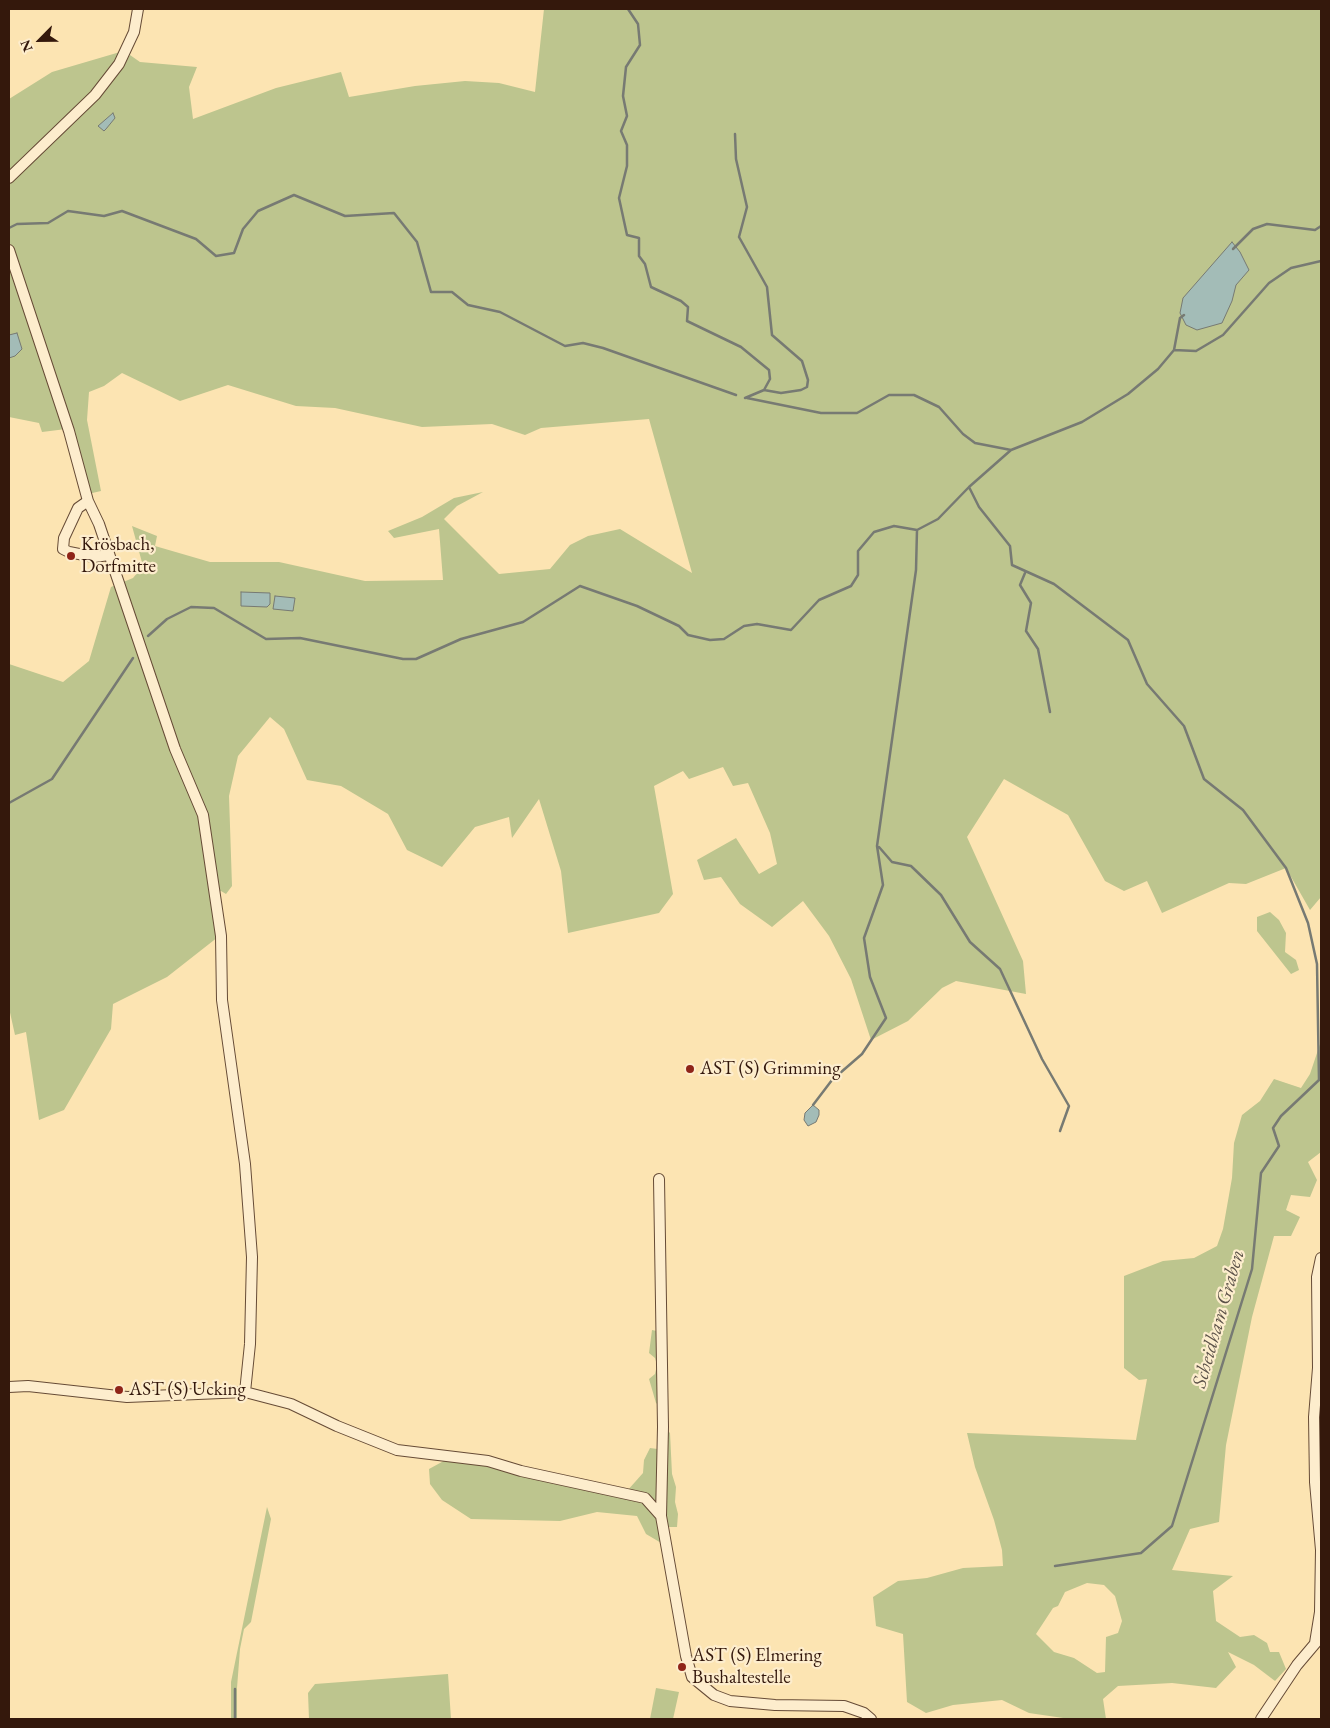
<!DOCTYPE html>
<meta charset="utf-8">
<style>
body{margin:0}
#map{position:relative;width:1330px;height:1728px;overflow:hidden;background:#fce4b2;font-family:"EB Garamond",serif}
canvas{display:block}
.frame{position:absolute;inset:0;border:10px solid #34180c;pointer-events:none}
.north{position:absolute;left:15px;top:15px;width:50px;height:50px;-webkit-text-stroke:4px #fdedcd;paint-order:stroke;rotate:247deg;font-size:14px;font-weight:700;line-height:20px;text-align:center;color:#34180c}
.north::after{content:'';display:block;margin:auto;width:18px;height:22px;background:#34180c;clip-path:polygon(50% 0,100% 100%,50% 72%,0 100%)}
</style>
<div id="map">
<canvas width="1330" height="1728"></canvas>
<div class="frame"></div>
<div class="north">N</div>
</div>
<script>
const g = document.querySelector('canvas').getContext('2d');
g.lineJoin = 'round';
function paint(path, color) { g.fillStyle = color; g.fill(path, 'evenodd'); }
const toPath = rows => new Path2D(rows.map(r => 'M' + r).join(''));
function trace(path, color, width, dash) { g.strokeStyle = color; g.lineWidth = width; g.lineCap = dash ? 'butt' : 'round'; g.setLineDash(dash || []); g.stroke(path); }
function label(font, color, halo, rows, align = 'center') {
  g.font = font + ' "EB Garamond",serif'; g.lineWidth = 4.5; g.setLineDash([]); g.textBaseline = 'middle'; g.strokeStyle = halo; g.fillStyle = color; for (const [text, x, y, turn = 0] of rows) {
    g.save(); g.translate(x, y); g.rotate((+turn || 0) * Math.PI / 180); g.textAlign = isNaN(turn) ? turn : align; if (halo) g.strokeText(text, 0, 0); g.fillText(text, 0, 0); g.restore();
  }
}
paint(toPath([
 [544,9,1321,9,1321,897,1310,910,1286,868,1246,884,1229,883,1162,913,1147,881,1124,891,1105,881,1068,815,1004,779,967,837,1023,961,1026,994,956,981,942,988,908,1021,871,1040,851,979,829,936,803,901,772,927,740,904,721,877,704,880,697,860,736,838,759,874,777,864,770,833,748,783,733,786,723,767,689,779,683,771,654,786,673,894,659,913,568,933,561,871,539,799,512,838,509,817,475,827,442,867,407,850,388,814,341,786,307,780,284,729,270,717,238,756,229,796,232,886,226,894,221,891,217,893,218,937,167,977,113,1004,111,1029,64,1110,39,1120,26,1032,15,1035,9,1008,9,664,63,682,89,661,111,587,133,578,143,566,132,526,157,536,155,546,210,562,279,562,365,581,443,580,439,529,394,538,388,531,422,517,454,498,483,492,457,506,444,519,499,574,550,569,570,545,588,536,620,529,692,573,649,419,541,428,525,435,492,424,422,427,335,408,296,406,228,385,180,401,122,373,104,386,89,392,87,420,101,491,88,494,9,240,10,180,97,96,130,55,140,62,197,67,189,87,193,119,276,88,341,72,349,97,415,86,465,81,499,83,535,92],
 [120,52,116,62,93,92,9,175,9,99,52,72],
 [9,261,66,429,42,432,39,423,9,417],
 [1270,912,1279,920,1286,933,1285,952,1296,960,1299,970,1291,974,1257,931,1257,917],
 [1321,1041,1321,1152,1308,1162,1317,1180,1310,1197,1291,1195,1286,1210,1300,1217,1291,1236,1274,1236,1252,1317,1226,1445,1219,1522,1190,1529,1172,1570,1233,1576,1213,1591,1216,1621,1240,1637,1254,1635,1267,1643,1270,1652,1279,1652,1286,1669,1275,1681,1254,1665,1228,1652,1236,1667,1216,1688,1172,1683,1118,1686,1103,1699,1106,1719,1070,1719,1029,1713,1002,1700,953,1705,926,1713,907,1702,903,1634,876,1626,873,1597,898,1581,927,1578,963,1568,1003,1566,1002,1550,994,1520,975,1467,967,1433,1136,1440,1147,1379,1139,1380,1124,1368,1124,1276,1163,1261,1194,1258,1217,1246,1223,1229,1232,1178,1234,1143,1242,1115,1260,1101,1274,1079,1301,1088,1310,1074],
 [1087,1583,1104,1585,1115,1596,1122,1621,1118,1633,1106,1637,1105,1672,1097,1673,1074,1658,1054,1652,1036,1634,1053,1608,1058,1606,1065,1592],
 [652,1330,666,1333,668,1400,660,1406,656,1403,649,1379,655,1374,657,1365,655,1358,649,1353],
 [666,1429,670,1433,672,1474,676,1487,675,1502,678,1514,677,1527,667,1527,668,1547,646,1534,637,1516,597,1512,560,1521,471,1519,442,1500,430,1484,429,1469,451,1457,627,1491,643,1473,644,1460,650,1448,665,1450],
 [267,1507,271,1519,251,1622,244,1629,240,1649,237,1688,237,1719,231,1719,231,1682],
 [448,1674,451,1719,309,1719,308,1693,315,1684],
 [656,1688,679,1692,673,1719,650,1719]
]), '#bdc58e');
const water = toPath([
 [113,113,115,118,106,129,104,131,98,126,113,113],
 [1232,242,1240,252,1249,270,1236,285,1232,301,1222,323,1197,330,1186,325,1180,313,1183,298,1232,242],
 [17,333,22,349,15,356,9,358,9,335,17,333],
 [241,592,270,593,270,604,267,607,241,606,241,592],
 [275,596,295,598,293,611,273,609,275,596],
 [813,1105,819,1110,819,1115,816,1122,808,1126,804,1120,805,1113,813,1105]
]);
paint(water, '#a3bcb7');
trace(water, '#777a73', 1);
trace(toPath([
 [628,9,638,24,640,45,626,67,623,96,627,116,621,131,627,145,627,166,619,198,627,235,639,238,639,256,645,264,651,287,681,301,688,307,687,321,741,347,769,370,770,379,764,390,745,398],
 [735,134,736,159,747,207,739,237,767,287,772,335,802,361,808,380,807,387,801,390,781,393,764,390],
 [9,228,17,224,48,223,68,211,104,216,122,211,196,239,216,256,234,253,243,229,258,211,294,195,345,216,394,213,417,242,431,292,452,292,468,305,500,312,565,346,583,343,603,348,736,395],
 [1233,249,1253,229,1267,224,1315,230,1321,226],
 [1174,350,1196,351,1223,335,1269,283,1291,268,1321,261],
 [747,398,821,413,857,413,889,395,914,395,939,407,963,434,975,443,1011,450],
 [969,487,979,507,1010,546,1012,565,1054,584,1128,640,1147,684,1184,726,1204,779,1243,810,1286,868,1308,923,1317,964,1319,1080,1281,1116,1273,1128,1279,1146,1261,1173,1252,1269,1172,1526,1141,1553,1055,1566],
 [1025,573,1020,585,1031,603,1026,631,1038,649,1050,712],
 [148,636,167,619,191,607,214,608,266,639,300,638,403,659,416,659,461,639,523,622,580,586,637,606,679,626,688,635,710,640,724,639,744,626,757,624,791,630,819,600,851,586,858,575,858,551,874,532,894,526,917,530,938,519,969,487,1011,450,1082,422,1128,394,1158,369,1174,350,1180,318,1184,315],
 [9,803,52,779,133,658],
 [879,847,892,862,911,866,941,895,970,942,1000,969,1042,1059,1069,1106,1060,1131],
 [813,1105,832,1080,862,1054,886,1018,870,977,864,938,883,885,877,846,916,570,917,530],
 [235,1689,235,1719]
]), '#777a73', 2.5);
const minor = toPath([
 [9,178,95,95,119,64,134,32,138,9],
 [9,250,69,431,88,501,99,524,175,749,203,815,221,936,222,1000,245,1164,252,1257,250,1344,245,1392],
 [88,501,78,508,64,538,63,549,69,552,94,557,109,555],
 [659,1179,663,1427,661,1516,686,1656,692,1677,714,1695,730,1701,775,1705,844,1706,864,1713,871,1719],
 [9,1387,28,1386,127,1397,245,1392,291,1404,337,1426,397,1450,488,1461,521,1471,645,1498,661,1516],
 [1315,1643,1320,1612,1321,1550,1315,1482,1314,1417,1318,1368,1317,1277,1321,1258],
 [1261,1719,1297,1665,1319,1639]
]);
trace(minor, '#664b36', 12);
trace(minor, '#fdedcd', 10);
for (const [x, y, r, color] of [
 [71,556,5,"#8f2418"],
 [690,1069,5,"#8f2418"],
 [119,1390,5,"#8f2418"],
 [682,1667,5,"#8f2418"]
]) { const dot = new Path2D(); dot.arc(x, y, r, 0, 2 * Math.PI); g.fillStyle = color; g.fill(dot); trace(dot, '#fdedcd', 2); }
label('19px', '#34180c', '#fdedcd', [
 ["Krösbach,",81,545],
 ["Dorfmitte",81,567],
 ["AST (S) Grimming",700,1069],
 ["AST (S) Ucking",129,1390],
 ["AST (S) Elmering",692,1656],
 ["Bushaltestelle",692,1678]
], 'left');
label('italic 20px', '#5b5148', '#fdedcd', [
 ["Scheidham Graben",1219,1319,-74]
]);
</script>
